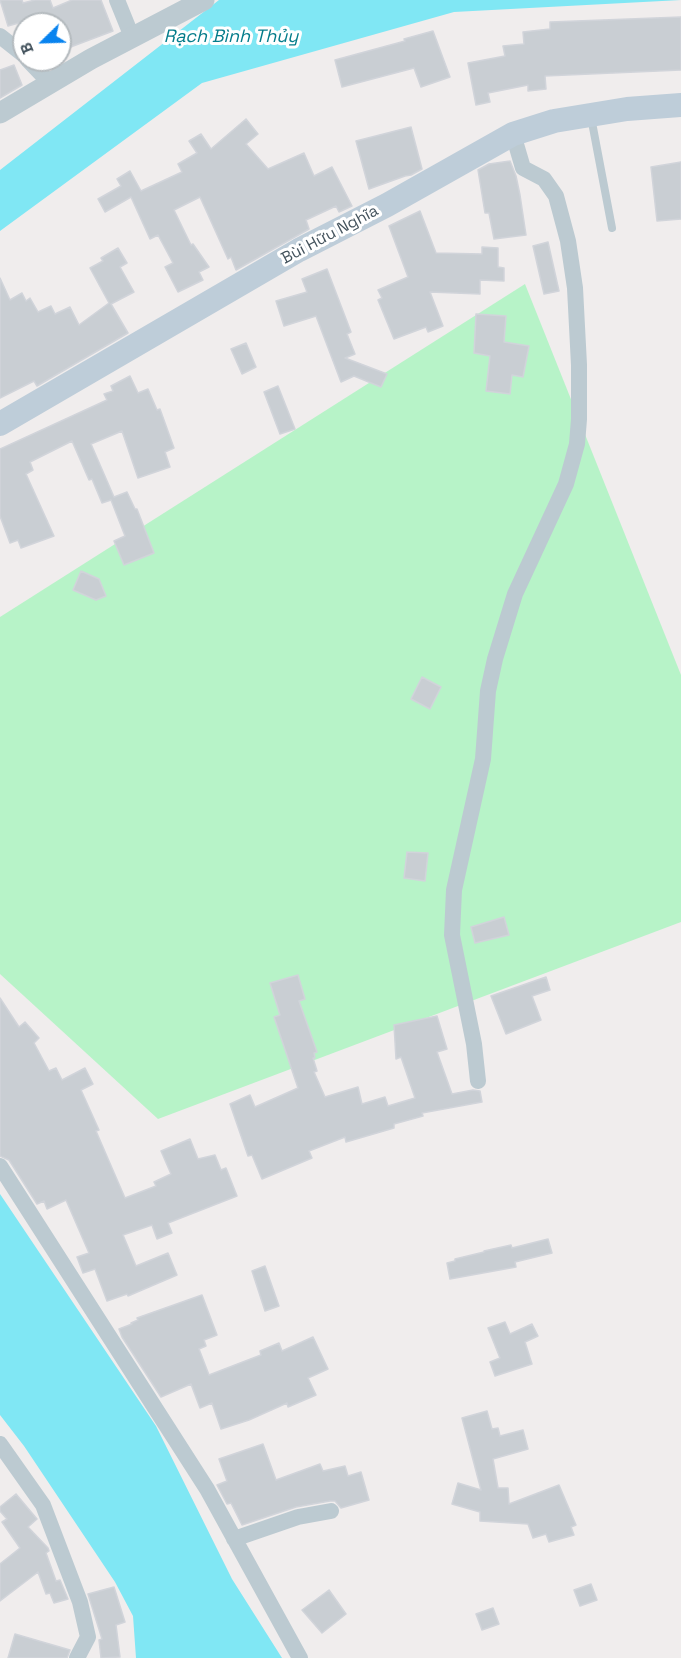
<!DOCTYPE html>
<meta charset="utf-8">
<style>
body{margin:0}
#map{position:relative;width:681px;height:1658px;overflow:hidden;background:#f0eded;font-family:"Space Grotesk",sans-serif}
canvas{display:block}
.north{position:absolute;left:12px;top:12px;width:60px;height:60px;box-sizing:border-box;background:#fff;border:2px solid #b4babe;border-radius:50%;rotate:247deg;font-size:16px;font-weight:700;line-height:24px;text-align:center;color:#44535d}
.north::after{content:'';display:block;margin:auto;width:21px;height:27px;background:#0883ef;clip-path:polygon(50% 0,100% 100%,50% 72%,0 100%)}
</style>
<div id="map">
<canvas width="681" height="1658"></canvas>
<div class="north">B</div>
</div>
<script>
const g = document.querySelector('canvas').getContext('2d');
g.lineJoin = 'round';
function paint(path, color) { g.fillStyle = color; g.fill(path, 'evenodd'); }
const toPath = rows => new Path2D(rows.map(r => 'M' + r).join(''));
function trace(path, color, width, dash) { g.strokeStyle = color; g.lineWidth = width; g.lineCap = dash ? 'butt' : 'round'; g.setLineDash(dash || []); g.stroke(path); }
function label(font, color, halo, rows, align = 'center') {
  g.font = font + ' "Space Grotesk",sans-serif'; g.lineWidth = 6; g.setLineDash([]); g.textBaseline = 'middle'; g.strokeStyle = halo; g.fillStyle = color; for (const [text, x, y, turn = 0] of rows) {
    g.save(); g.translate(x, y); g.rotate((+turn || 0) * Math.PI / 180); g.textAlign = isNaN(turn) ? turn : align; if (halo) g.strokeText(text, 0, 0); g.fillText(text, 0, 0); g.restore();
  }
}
paint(toPath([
 [525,284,681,675,681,922,158,1119,0,974,0,617]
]), '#b7f3c8');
paint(toPath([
 [219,0,681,0,454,12,202,83,0,231,0,170],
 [0,1194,156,1426,232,1579,282,1658,136,1658,133,1616,115,1582,24,1446,0,1415]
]), '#80e7f4');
const building = toPath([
 [0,0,22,0,23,3,35,0,50,0,53,8,72,0,101,0,113,31,60,51,60,24,42,24,40,17,8,26,0,0],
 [681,17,681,70,545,76,546,89,528,91,528,85,488,93,490,102,476,105,468,63,505,56,503,46,524,44,523,32,550,29,550,22,681,17],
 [433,31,450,77,421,87,414,68,342,87,335,60,405,41,404,39,433,31],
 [14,65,22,85,0,98,0,70,14,65],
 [246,119,258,134,246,144,268,169,304,153,314,176,332,167,352,206,339,212,336,206,306,220,309,229,236,270,231,257,228,259,200,197,174,210,191,245,193,244,209,267,199,272,203,280,178,292,165,267,173,263,158,235,150,239,131,197,105,212,98,199,121,186,117,179,130,171,141,191,182,172,178,164,197,153,189,141,201,134,211,149,246,119],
 [411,127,422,169,411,175,405,176,369,189,356,141,411,127],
 [510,161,516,176,520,195,526,235,494,239,489,213,485,213,478,170,489,164,510,161],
 [681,162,681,219,657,221,651,167,681,162],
 [420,211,436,253,482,254,482,247,498,248,498,267,504,268,504,281,480,280,480,294,430,292,443,326,428,332,426,327,394,339,378,300,382,298,378,290,408,277,389,226,420,211],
 [548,242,559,291,544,294,533,246,548,242],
 [118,248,127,263,120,267,134,292,111,304,128,333,37,386,34,381,0,398,0,278,10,300,22,293,26,301,30,298,38,312,51,306,55,314,70,307,79,325,109,303,90,268,103,261,101,258,118,248],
 [327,269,351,332,347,334,355,354,345,358,387,374,381,387,354,376,341,382,316,316,284,326,276,301,307,292,302,279,327,269],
 [476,314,506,316,504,342,529,346,523,377,512,375,510,394,486,391,490,356,474,353,476,314],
 [246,343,256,367,242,374,231,349,246,343],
 [130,376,138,393,148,389,157,410,160,409,174,448,165,452,170,467,138,478,122,431,91,444,114,497,127,492,135,509,137,509,154,553,124,565,114,541,125,536,111,500,102,503,92,479,89,480,72,441,30,462,33,470,26,474,54,536,21,548,18,540,10,543,0,516,0,449,107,400,104,394,113,391,111,386,130,376],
 [278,386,295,429,280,434,264,392,278,386],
 [81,571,99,579,106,596,96,600,73,590,81,571],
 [422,677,441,687,430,709,411,699,422,677],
 [407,852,428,853,425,881,404,878,407,852],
 [504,917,509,935,475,943,471,927,504,917],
 [298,975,305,999,299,1001,317,1052,314,1053,315,1058,313,1058,317,1071,314,1072,325,1097,358,1087,362,1104,385,1097,388,1106,415,1098,401,1057,396,1059,394,1025,437,1016,447,1049,437,1052,452,1094,473,1090,480,1091,482,1102,422,1113,423,1116,394,1124,394,1128,346,1142,345,1137,309,1151,312,1158,262,1179,252,1155,248,1156,230,1104,250,1095,255,1107,298,1088,274,1017,280,1015,270,983,298,975],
 [546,977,550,990,532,996,541,1020,506,1034,491,996,546,977],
 [0,998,19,1027,25,1022,39,1038,34,1043,49,1071,56,1068,62,1080,85,1068,93,1084,81,1090,99,1130,96,1131,125,1198,156,1186,154,1182,171,1174,161,1151,190,1139,198,1159,215,1155,221,1170,226,1168,237,1196,168,1223,172,1233,157,1239,152,1225,123,1235,136,1266,168,1253,177,1275,128,1296,127,1294,107,1301,95,1269,83,1273,77,1257,89,1253,66,1200,47,1209,44,1201,37,1204,9,1160,0,1156,0,998],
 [548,1239,552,1253,515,1262,516,1267,450,1279,447,1263,455,1261,455,1259,484,1252,484,1251,511,1245,512,1248,548,1239],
 [265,1266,279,1306,265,1311,252,1271,265,1266],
 [202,1295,217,1335,204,1340,206,1346,199,1349,209,1375,261,1355,260,1351,279,1343,282,1351,313,1337,328,1369,308,1378,316,1395,288,1407,287,1403,249,1420,221,1429,212,1403,200,1408,191,1384,161,1397,122,1337,119,1329,132,1324,131,1323,138,1320,137,1318,202,1295],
 [505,1322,510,1334,532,1324,538,1336,525,1342,532,1364,495,1376,490,1362,500,1358,488,1328,505,1322],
 [487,1411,492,1429,498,1428,500,1436,523,1430,528,1449,493,1459,498,1488,508,1488,509,1504,559,1485,576,1525,571,1527,574,1535,549,1542,546,1534,533,1538,528,1524,480,1521,480,1512,452,1504,458,1483,481,1490,462,1418,487,1411],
 [263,1444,276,1480,320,1464,323,1471,345,1466,348,1476,361,1472,369,1500,341,1508,335,1501,330,1501,296,1507,242,1525,231,1503,227,1504,217,1485,227,1481,219,1459,263,1444],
 [16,1494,37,1519,28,1527,48,1548,49,1551,46,1553,56,1581,60,1580,68,1599,54,1603,50,1593,46,1594,38,1572,0,1601,0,1564,20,1548,2,1522,7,1519,0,1511,0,1507,16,1494],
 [591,1584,597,1600,580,1606,574,1590,591,1584],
 [114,1587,125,1622,116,1625,120,1657,101,1658,99,1640,102,1639,88,1594,114,1587],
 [329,1590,346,1614,322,1633,302,1610,329,1590],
 [493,1608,499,1624,482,1630,476,1614,493,1608],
 [15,1634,70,1650,67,1658,8,1658,15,1634]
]);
paint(building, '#c9ced3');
trace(building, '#d1d4da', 1.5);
trace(toPath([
 [591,117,612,228]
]), '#bccad1', 8);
trace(toPath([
 [117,0,132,37],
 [0,36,24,55],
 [28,60,50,83],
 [478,1081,474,1044,452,935,454,890,483,759,488,691,495,659,515,594,566,484,577,444,579,419,579,365,575,288,568,241,556,196,544,179,523,168,513,134],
 [0,1166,207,1489,300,1658],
 [0,1444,43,1505,80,1602,88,1637,77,1658],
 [234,1539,298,1517,331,1511]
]), '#bccad1', 16);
trace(toPath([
 [0,113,91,59,204,0]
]), '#bccad1', 21);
trace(toPath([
 [0,424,299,250,387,205,513,134,554,121,627,109,681,105]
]), '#becdd9', 24);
label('16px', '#44535d', '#fff', [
 ["Bùi Hữu Nghĩa",330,235,-28]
]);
label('italic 18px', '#047c8a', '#fff', [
 ["Rạch Bình Thủy",231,37]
]);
</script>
